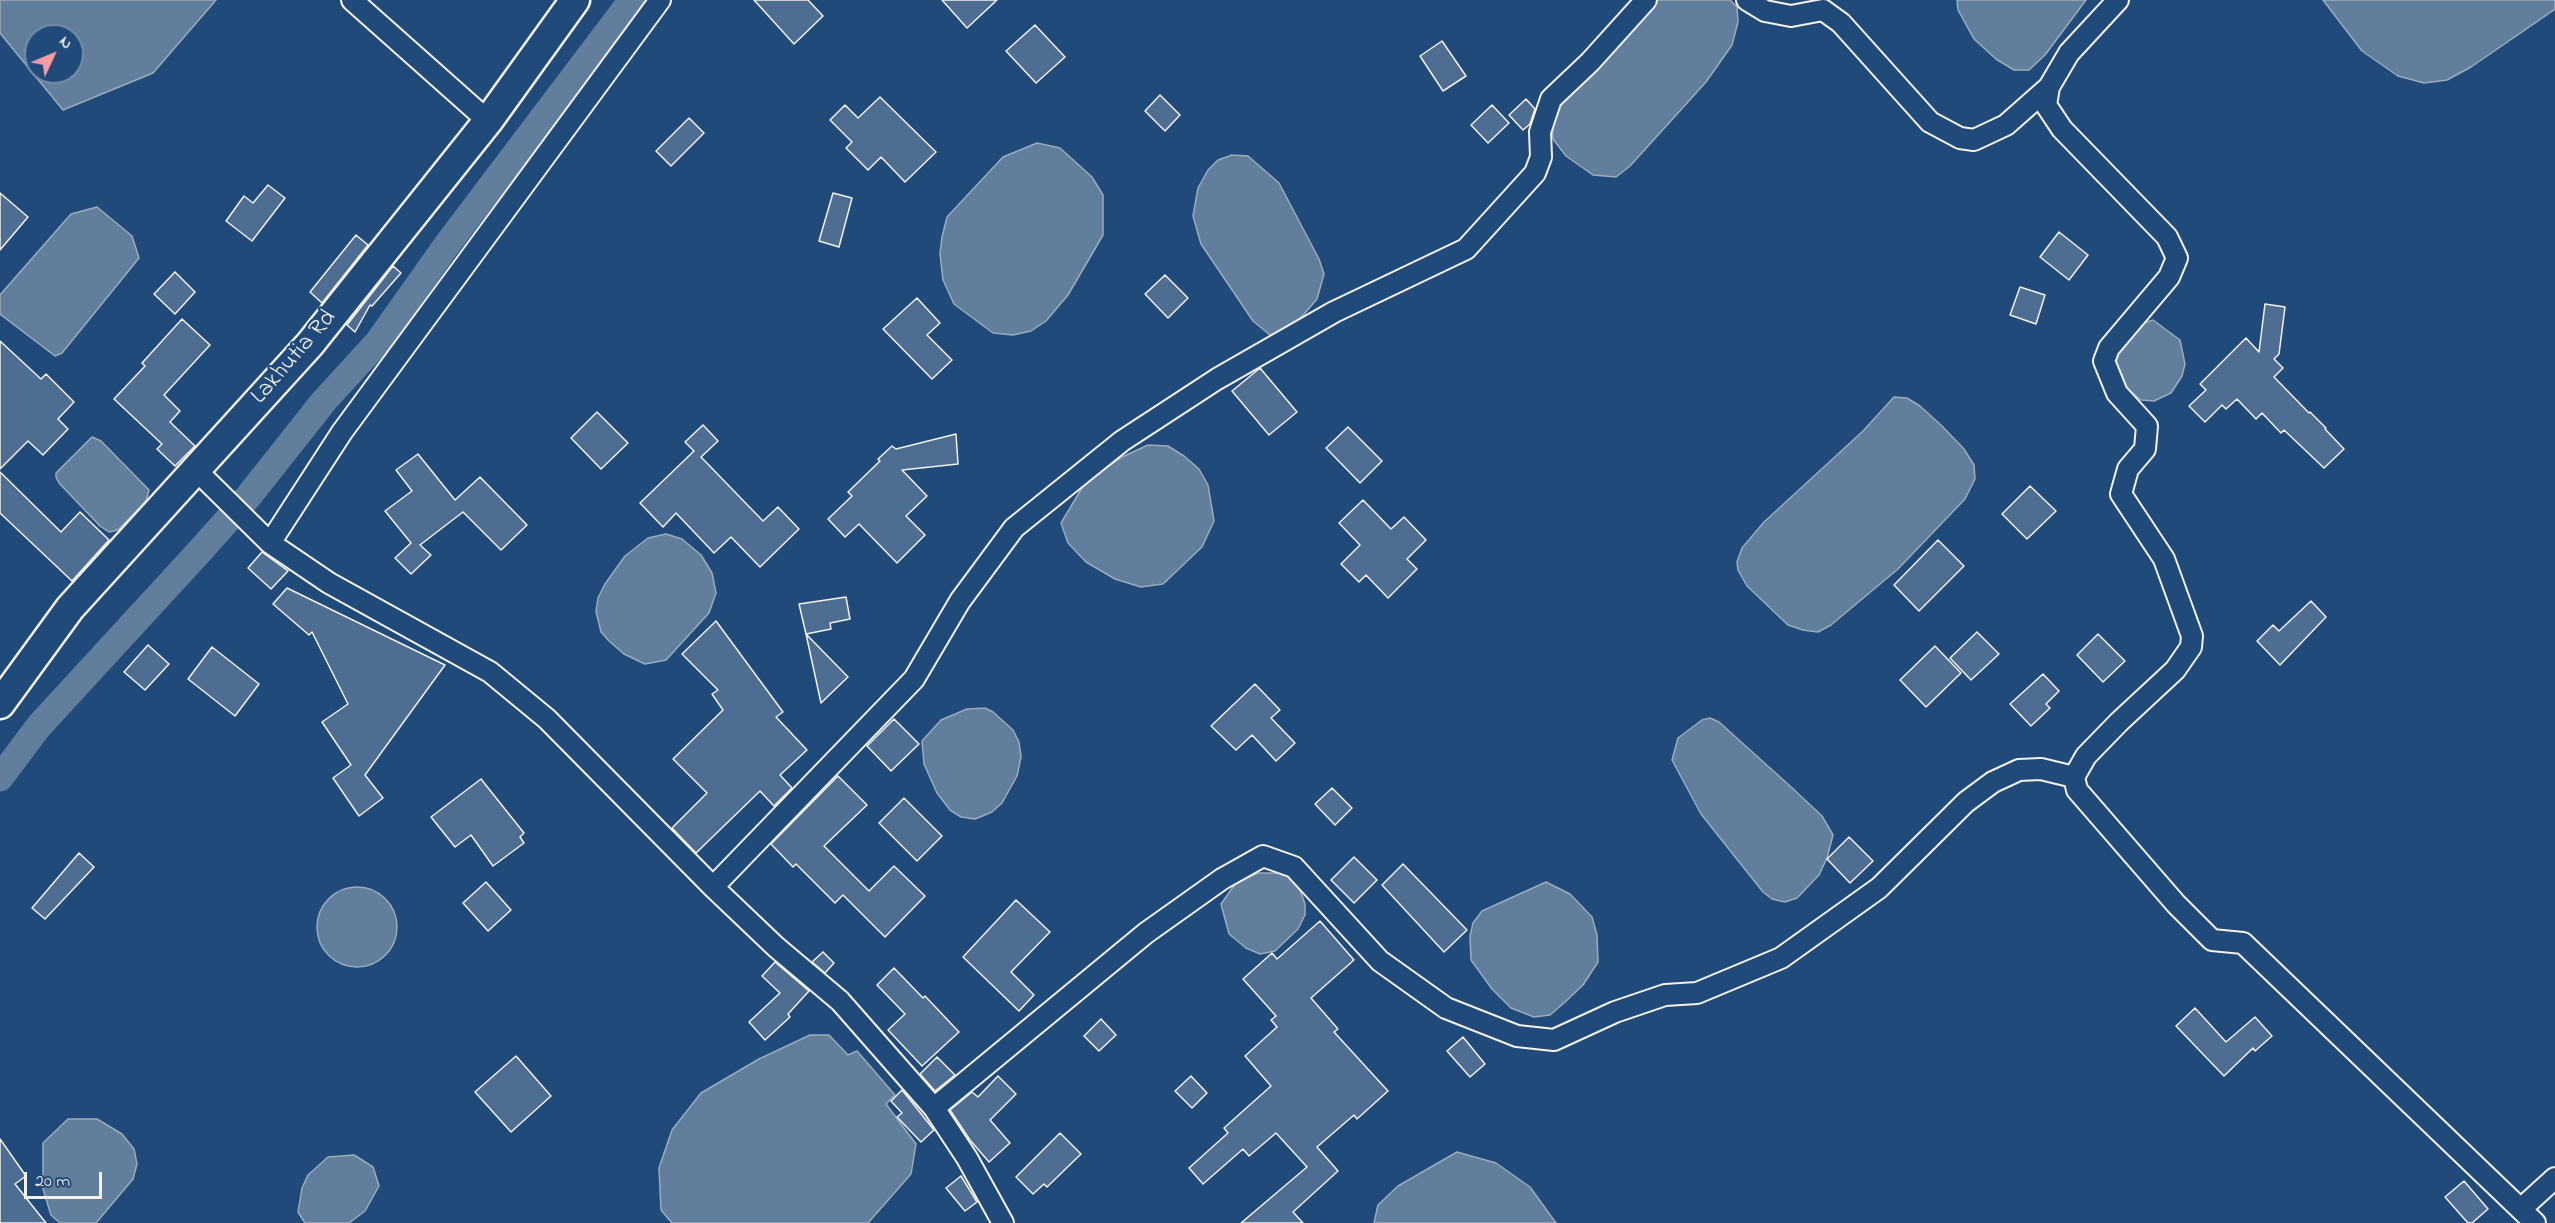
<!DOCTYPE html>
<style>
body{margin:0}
#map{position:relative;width:2555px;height:1223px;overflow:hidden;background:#1f4a7a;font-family:"Indie Flower",sans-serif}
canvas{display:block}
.north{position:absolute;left:24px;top:24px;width:60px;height:60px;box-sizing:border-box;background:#1f4a7a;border:2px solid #748da6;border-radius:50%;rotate:46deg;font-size:16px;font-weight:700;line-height:24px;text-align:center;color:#f4f1e8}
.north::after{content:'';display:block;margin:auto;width:21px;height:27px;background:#ff9aa2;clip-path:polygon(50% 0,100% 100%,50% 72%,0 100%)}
.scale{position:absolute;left:24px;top:1172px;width:78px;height:27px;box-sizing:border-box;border:3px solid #f4f1e8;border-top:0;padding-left:8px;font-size:18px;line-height:21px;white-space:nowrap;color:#f4f1e8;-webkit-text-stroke:4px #1f4a7a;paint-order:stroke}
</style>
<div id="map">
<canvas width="2555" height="1223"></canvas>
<div class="north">N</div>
<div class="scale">20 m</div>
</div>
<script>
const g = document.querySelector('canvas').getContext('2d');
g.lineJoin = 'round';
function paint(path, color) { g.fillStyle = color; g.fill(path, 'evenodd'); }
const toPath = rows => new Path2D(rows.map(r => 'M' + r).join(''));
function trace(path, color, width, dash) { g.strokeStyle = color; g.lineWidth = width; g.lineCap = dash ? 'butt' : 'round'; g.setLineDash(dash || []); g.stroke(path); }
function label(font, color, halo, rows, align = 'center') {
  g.font = font + ' "Indie Flower",sans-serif'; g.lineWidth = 4.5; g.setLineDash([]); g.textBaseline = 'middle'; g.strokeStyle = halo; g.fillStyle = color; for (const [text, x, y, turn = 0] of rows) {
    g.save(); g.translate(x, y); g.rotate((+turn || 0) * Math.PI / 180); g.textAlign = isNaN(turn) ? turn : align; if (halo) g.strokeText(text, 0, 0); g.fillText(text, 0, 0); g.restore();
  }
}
const water = toPath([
 [0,0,216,0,153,73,63,110,0,33,0,0],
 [36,36,72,36,72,72,36,72,36,36],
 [1654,0,1730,0,1737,7,1738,22,1732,45,1706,82,1630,166,1616,177,1593,175,1566,156,1553,139,1552,113,1564,94,1654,0],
 [1957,0,2086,0,2045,55,2029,70,2014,70,1996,59,1974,39,1958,10,1957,0],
 [2323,0,2555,0,2555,9,2471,67,2447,80,2424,83,2398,76,2362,51,2323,0],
 [1037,143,1060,148,1092,177,1103,195,1103,235,1068,295,1046,321,1031,331,1013,335,993,333,954,304,943,280,940,254,942,237,947,217,1003,157,1037,143],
 [1232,155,1248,156,1279,183,1319,259,1324,274,1317,299,1294,326,1282,335,1270,335,1253,321,1201,244,1193,216,1198,188,1208,170,1218,160,1232,155],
 [97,207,132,236,139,258,62,353,55,356,0,314,0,295,71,214,97,207],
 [2153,320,2180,340,2185,364,2182,376,2171,393,2154,401,2141,400,2130,391,2121,380,2116,365,2118,349,2141,324,2153,320],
 [1894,397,1907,398,1920,406,1942,426,1964,449,1974,465,1975,479,1965,499,1898,569,1831,625,1818,632,1803,630,1788,625,1747,586,1738,570,1737,562,1742,548,1764,522,1863,431,1894,397],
 [92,437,101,441,149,490,146,501,119,529,114,531,109,532,100,526,59,483,56,477,56,473,92,437],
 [1148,445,1168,446,1184,456,1199,469,1208,485,1214,521,1202,547,1163,584,1141,587,1115,579,1086,562,1068,543,1061,523,1085,483,1122,457,1148,445],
 [666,534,682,539,701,555,712,573,716,593,709,613,666,660,645,664,624,654,609,641,601,632,596,611,598,598,605,584,625,556,648,538,666,534],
 [985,708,993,712,1013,730,1019,742,1021,757,1017,776,1002,803,992,812,975,819,961,817,950,810,937,793,924,764,922,741,941,720,967,709,985,708],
 [1710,718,1719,722,1790,786,1822,816,1833,835,1827,858,1819,875,1797,898,1785,902,1772,899,1763,892,1701,814,1672,760,1678,738,1702,720,1710,718],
 [1258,873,1284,873,1299,887,1305,904,1305,915,1298,929,1275,951,1260,954,1246,948,1229,934,1221,904,1236,883,1258,873],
 [1546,882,1570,894,1592,917,1597,935,1598,962,1583,985,1564,1003,1550,1015,1534,1017,1511,1008,1492,989,1471,960,1470,936,1473,923,1482,911,1546,882],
 '317 927a40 40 0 1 1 80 0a40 40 0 1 1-80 0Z',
 [810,1035,829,1035,848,1055,857,1051,895,1095,886,1104,916,1144,911,1174,868,1223,672,1223,661,1210,659,1168,672,1130,701,1093,759,1059,810,1035],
 [68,1119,97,1119,122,1134,134,1149,137,1164,133,1179,96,1223,60,1223,51,1215,43,1189,43,1143,68,1119],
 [1457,1152,1496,1163,1530,1187,1556,1223,1374,1223,1378,1205,1398,1186,1457,1152],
 [354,1155,373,1167,379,1186,365,1211,349,1223,305,1223,298,1212,302,1188,308,1175,328,1157,354,1155]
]);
paint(water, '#627e9d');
trace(water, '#9cacbb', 1.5);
trace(toPath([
 [0,778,39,726,199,552,248,497,324,401,378,342,446,246,632,0]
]), '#627e9d', 27);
const building = toPath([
 [754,0,808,0,823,16,794,44,754,0],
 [942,0,997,0,967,28,942,0],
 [1035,25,1065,57,1036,83,1006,51,1035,25],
 [1442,41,1466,76,1443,91,1420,56,1442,41],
 [1160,95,1180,115,1165,131,1145,111,1160,95],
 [880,97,936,152,905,182,881,157,868,170,846,148,852,142,830,120,845,105,858,118,880,97],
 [1526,99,1535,109,1530,124,1523,130,1509,115,1526,99],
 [1492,105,1509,123,1488,143,1471,125,1492,105],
 [689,118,704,133,671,166,656,151,689,118],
 [268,185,285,198,252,241,226,221,244,196,253,203,268,185],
 [0,193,28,217,0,250,0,193],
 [833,193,852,198,839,247,819,241,833,193],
 [2059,232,2088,255,2069,280,2040,257,2059,232],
 [356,235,368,245,322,303,310,292,356,235],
 [393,266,401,273,372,306,370,305,355,332,347,325,393,266],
 [175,272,195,292,175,314,154,294,175,272],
 [1165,275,1188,298,1168,318,1145,294,1165,275],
 [2020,287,2045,295,2036,324,2010,315,2020,287],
 [917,298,940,323,927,335,952,360,932,379,883,329,917,298],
 [2265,304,2285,307,2279,354,2274,359,2283,368,2274,377,2309,413,2310,412,2326,428,2325,429,2344,449,2324,468,2284,430,2281,433,2262,413,2256,419,2237,399,2226,409,2222,405,2205,422,2189,406,2206,390,2200,384,2246,338,2259,352,2265,304],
 [182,319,210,345,164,395,180,411,170,422,195,446,175,466,157,449,162,444,114,399,145,366,142,363,182,319],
 [0,341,41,379,46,374,74,402,58,419,68,429,43,455,28,441,0,469,0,341],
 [1260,368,1297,412,1269,435,1232,391,1260,368],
 [597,412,628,443,601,469,571,438,597,412],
 [703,425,718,441,701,457,763,521,778,507,799,529,760,567,731,537,714,553,676,513,663,527,640,503,694,451,685,442,703,425],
 [1348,427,1382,461,1360,483,1326,448,1348,427],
 [956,434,958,464,902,470,927,496,906,516,925,535,897,563,859,524,845,537,828,519,852,496,848,492,880,461,878,459,892,446,896,449,956,434],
 [418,454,455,500,480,477,527,525,501,550,463,512,420,545,431,555,411,574,395,558,411,543,385,511,412,491,396,470,418,454],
 [0,472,61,532,80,512,109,540,72,581,0,513,0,472],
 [2030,486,2056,511,2027,539,2002,514,2030,486],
 [1363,500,1391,529,1404,517,1426,540,1407,559,1417,569,1388,598,1366,575,1359,582,1341,564,1360,545,1339,523,1363,500],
 [1938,540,1964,566,1919,611,1894,585,1938,540],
 [262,552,288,571,271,589,248,568,262,552],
 [287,588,445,665,365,775,383,798,359,816,333,778,351,765,322,722,348,704,312,632,309,635,273,604,287,588],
 [846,597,850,619,830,623,831,629,806,634,799,604,846,597],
 [2311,601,2326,617,2280,665,2257,641,2273,625,2279,631,2311,601],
 [716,621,783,712,776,717,807,750,780,775,792,788,774,806,760,791,696,853,672,828,707,793,673,759,723,710,712,694,718,690,682,654,716,621],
 [1977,632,1999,654,1971,680,1950,658,1977,632],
 [806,634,848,677,821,703,806,634],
 [2098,634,2125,661,2103,682,2077,655,2098,634],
 [148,645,169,664,145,690,124,672,148,645],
 [1935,646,1961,673,1926,707,1900,680,1935,646],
 [212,647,259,684,235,716,188,679,212,647],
 [2043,674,2059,691,2046,704,2050,708,2031,726,2010,704,2043,674],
 [1255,684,1280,710,1271,718,1295,743,1276,761,1252,735,1236,750,1211,726,1255,684],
 [894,719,919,744,891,771,867,746,894,719],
 [838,776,867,805,824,846,869,891,894,866,925,896,885,937,843,895,835,903,796,864,793,867,771,844,838,776],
 [481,779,524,833,520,837,524,843,493,866,471,835,455,847,431,817,481,779],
 [1332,788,1352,808,1335,825,1315,804,1332,788],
 [904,798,942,836,917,861,879,823,904,798],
 [1849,837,1873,861,1850,883,1827,859,1849,837],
 [79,853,94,867,45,919,32,908,79,853],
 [1354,857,1377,880,1354,903,1331,880,1354,857],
 [1403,864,1467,930,1444,952,1382,885,1403,864],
 [486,882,511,910,488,931,463,903,486,882],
 [1016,900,1050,932,1011,972,1034,995,1019,1011,963,957,1016,900],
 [1320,921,1354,960,1311,998,1338,1029,1334,1032,1388,1091,1357,1119,1354,1115,1317,1147,1338,1171,1293,1212,1303,1223,1241,1223,1307,1167,1276,1133,1249,1156,1243,1149,1203,1184,1189,1168,1228,1133,1224,1128,1271,1086,1245,1056,1277,1027,1271,1020,1276,1016,1243,979,1272,953,1277,959,1320,921],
 [823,952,834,963,825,973,812,962,823,952],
 [775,962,809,991,788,1014,790,1017,765,1040,749,1022,780,993,762,976,775,962],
 [894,968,923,998,925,996,959,1032,922,1066,888,1030,905,1014,877,985,894,968],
 [2195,1008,2226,1042,2255,1017,2272,1036,2255,1051,2253,1048,2224,1076,2176,1026,2195,1008],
 [1101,1019,1116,1035,1099,1051,1084,1036,1101,1019],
 [1463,1037,1485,1064,1470,1077,1447,1051,1463,1037],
 [516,1056,551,1096,511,1132,475,1092,516,1056],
 [937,1057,955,1075,935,1091,920,1074,937,1057],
 [998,1076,1016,1094,990,1120,1010,1143,989,1162,970,1140,950,1110,972,1092,978,1097,998,1076],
 [1191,1076,1207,1093,1192,1108,1175,1091,1191,1076],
 [902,1090,934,1130,921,1142,897,1117,902,1113,891,1101,902,1090],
 [1060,1133,1081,1154,1047,1187,1044,1184,1033,1194,1016,1177,1060,1133],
 [0,1139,26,1176,15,1184,46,1223,0,1223,0,1139],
 [961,1176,977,1202,965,1211,946,1188,961,1176],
 [2464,1181,2488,1209,2472,1223,2468,1223,2445,1197,2464,1181]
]);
paint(building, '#4d6e92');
trace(building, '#f4f1e8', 1.5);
const street = toPath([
 [352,0,488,121],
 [1747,0,1765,11,1791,16,1823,10,1841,23,1930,122,1960,138,1974,140,2006,125,2049,87],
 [2118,0,2069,53,2049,87,2046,105,2062,129,2167,237,2177,258,2169,277,2109,348,2104,361,2117,393,2147,426,2145,449,2128,469,2121,494,2164,559,2192,636,2191,647,2175,670,2119,722,2086,756,2074,777,2077,790,2176,904,2212,940,2243,943,2535,1223],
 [195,469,270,543,329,583,490,672,547,719,713,887,776,947,840,1001,934,1108,967,1158,1003,1223],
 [270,543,342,432,660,0],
 [713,887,914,679,960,601,1014,528,1122,441,1217,379,1334,312,1466,249,1535,173,1541,157,1540,132,1551,99,1590,62,1646,0],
 [934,1108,1146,933,1222,879,1263,856,1294,867,1380,961,1446,1008,1517,1036,1554,1040,1615,1012,1665,995,1697,993,1781,958,1879,888,1966,802,1993,782,2019,770,2041,769,2074,777],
 [2522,1208,2555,1178]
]);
const secondary = toPath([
 [0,704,70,608,310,344,488,121,575,0]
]);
trace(street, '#f4f1e8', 24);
trace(secondary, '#f4f1e8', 33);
trace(street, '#1f4a7a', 20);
trace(secondary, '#1f4a7a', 28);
label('24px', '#f4f1e8', '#1f4a7a', [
 ["Lakhutia Rd",295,358,-49]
]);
</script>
